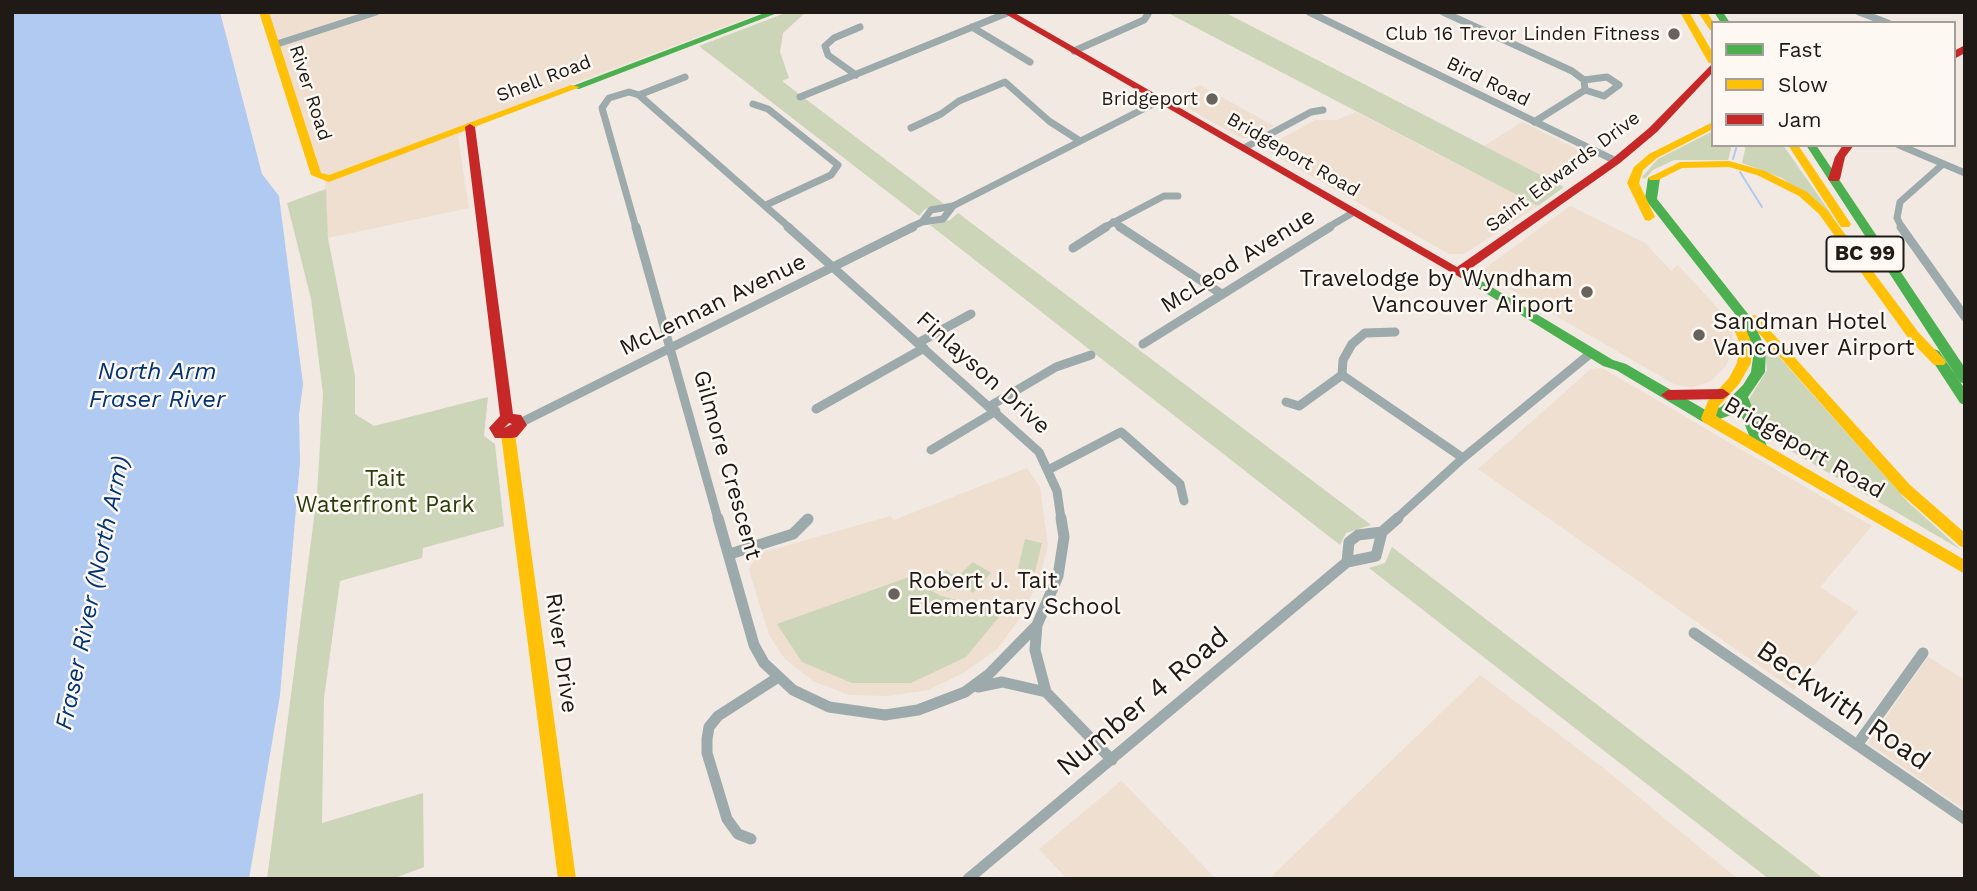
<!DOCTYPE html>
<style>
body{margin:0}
#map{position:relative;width:1977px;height:891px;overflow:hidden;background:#f1e9e2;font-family:"Work Sans",sans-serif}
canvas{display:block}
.frame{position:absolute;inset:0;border:14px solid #1f1a16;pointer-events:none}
.legend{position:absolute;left:1711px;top:21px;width:245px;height:126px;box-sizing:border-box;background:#fef8f3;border:2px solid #a59f9b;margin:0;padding:9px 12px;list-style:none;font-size:21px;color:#1f1a16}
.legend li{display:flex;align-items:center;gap:14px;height:35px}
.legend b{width:35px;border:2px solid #a59f9b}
</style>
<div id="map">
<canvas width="1977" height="891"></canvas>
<div class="frame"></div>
<ul class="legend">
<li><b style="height:9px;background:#4caf50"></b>Fast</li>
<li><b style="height:9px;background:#ffc107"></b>Slow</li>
<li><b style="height:9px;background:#c62828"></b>Jam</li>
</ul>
</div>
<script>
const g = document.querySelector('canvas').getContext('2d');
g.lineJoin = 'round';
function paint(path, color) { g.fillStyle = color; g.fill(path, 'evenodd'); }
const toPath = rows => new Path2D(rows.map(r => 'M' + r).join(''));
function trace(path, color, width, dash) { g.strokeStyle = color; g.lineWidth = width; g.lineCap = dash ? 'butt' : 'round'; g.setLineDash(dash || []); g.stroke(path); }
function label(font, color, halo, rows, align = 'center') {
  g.font = font + ' "Work Sans",sans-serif'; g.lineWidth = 5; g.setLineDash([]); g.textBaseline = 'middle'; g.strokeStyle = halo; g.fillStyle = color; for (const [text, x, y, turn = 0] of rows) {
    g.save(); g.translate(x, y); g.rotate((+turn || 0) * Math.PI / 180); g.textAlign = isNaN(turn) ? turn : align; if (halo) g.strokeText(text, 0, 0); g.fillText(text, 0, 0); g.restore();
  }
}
paint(toPath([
 [264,12,763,12,475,121,458,137,469,208,328,238,325,179,320,178],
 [1200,85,1274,126,1251,138,1241,138,1172,99],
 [1356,112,1538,206,1464,254,1449,254,1267,151,1266,147,1315,120,1337,120],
 [1522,122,1589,155,1550,180,1484,146],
 [1570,206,1645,243,1671,271,1678,265,1723,314,1729,323,1735,345,1726,366,1711,381,1692,388,1674,384,1480,272],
 [1602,368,1872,526,1820,587,1858,612,1794,690,1478,469,1591,369],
 [1027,468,1040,487,1048,546,1039,580,1018,621,998,648,965,672,928,690,888,696,849,695,813,681,785,659,769,635,749,570,757,554,890,516,894,520],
 [1928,657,1965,680,1965,810,1868,743],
 [1480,675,1606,770,1738,879,1269,879],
 [1122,780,1122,781,1216,879,1067,879,1039,849]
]), '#eedfd1');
paint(toPath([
 [788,12,806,12,783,33,780,52,789,78,782,81,944,204,925,209,919,216,699,46],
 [1166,12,1224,12,1564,187,1538,206],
 [1713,131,1713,145,1732,145,1728,160,1674,160,1653,170,1645,179,1642,177,1658,159],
 [1746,145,1783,145,1834,218,1782,178,1742,163],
 [326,189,328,238,355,376,355,414,374,426,488,397,484,436,495,444,504,526,423,548,422,558,340,581,324,698,322,823,423,793,424,867,392,879,267,879,317,495,323,394,311,299,287,203],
 [958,213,1371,525,1346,533,1340,545,930,225,950,220],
 [1764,340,1908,502,1960,549,1765,436,1748,401,1767,370],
 [1025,539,1042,543,1035,572,1018,568],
 [1392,547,1824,879,1769,879,1369,568,1385,563],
 [973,562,991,573,973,593,958,582,948,592,934,582,946,570,957,577],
 [909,577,941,596,1003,612,966,657,911,683,852,683,802,662,777,624]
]), '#cdd5b9');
paint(toPath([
 [12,12,220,12,262,174,279,196,303,384,299,415,300,462,280,695,249,879,12,879]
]), '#b0caf1');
trace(toPath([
 [1733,159,1737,145],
 [1740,172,1762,207]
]), '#b0caf1', 2);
trace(toPath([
 [1309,12,1616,161],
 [1443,12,1572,71,1584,80,1585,90],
 [1859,12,1888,23],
 [972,27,1030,62],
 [274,45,376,12],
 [1074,51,1144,20,1148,14],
 [856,75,828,55,825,46,834,38,860,27],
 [1584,80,1607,77,1619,85,1604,96,1585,90],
 [639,95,685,77],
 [800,97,1007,13],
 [753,104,768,109,838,165,831,175,766,205],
 [1534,122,1585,90],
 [911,128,941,114,959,101,1005,82,1049,121,1080,141],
 [1899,145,1965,173],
 [1244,148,1311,112,1323,110],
 [922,222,931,210,953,206,1159,101],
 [1113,222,1123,228],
 [636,228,602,108,609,98,629,92,639,95,790,228],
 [909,228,922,222,943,219,953,206],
 [1103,228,1164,196,1178,196],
 [1327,228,1354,212],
 [1902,228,1897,218,1900,202,1943,164]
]), '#9caaab', 7);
trace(toPath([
 [636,227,718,519],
 [788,227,1039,452,1057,491,1061,519],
 [1120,227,1220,293],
 [1901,227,1965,317],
 [1073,248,1106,227],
 [1395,332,1365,333,1352,344,1343,360,1342,375,1463,458],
 [918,343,971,314],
 [1143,344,1330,227],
 [1286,402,1299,406,1342,375],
 [990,406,1056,367,1091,355],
 [816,409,924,348],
 [520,423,913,227],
 [931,450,996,411],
 [1050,469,1121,432,1180,484,1184,501],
 [1396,519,1463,458,1591,353]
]), '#9caaab', 9);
trace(toPath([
 [718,518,754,645,764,663,793,690,829,707,885,715,918,710,965,692,988,675,1037,625],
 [730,554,793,534,808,519],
 [1347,562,1349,542,1358,535,1382,532,1398,518],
 [1037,625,1035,650,1046,692,1112,760],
 [1037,625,1058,576,1064,537,1061,518],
 [1694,633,1965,819],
 [978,687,1002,682,1046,692],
 [1857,745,1923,653],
 [751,839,738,834,727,819,707,753,707,739,709,727,718,716,777,678],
 [968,879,1347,562,1376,556,1382,532]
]), '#9caaab', 11);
paint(toPath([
 [767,12,780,12,579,89,570,87,767,12],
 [1714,12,1723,12,1730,23,1721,23,1714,12],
 [1806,145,1816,145,1965,368,1965,384,1960,382,1806,145],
 [1654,175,1660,178,1657,199,1752,319,1766,350,1765,372,1748,397,1768,449,1766,453,1756,453,1738,407,1731,415,1708,423,1703,422,1616,370,1603,366,1455,274,1461,270,1465,271,1613,360,1626,364,1709,412,1721,407,1743,385,1751,372,1754,350,1742,323,1645,199,1648,178,1654,175],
 [1934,349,1939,351,1965,389,1965,405,1960,403,1928,354,1934,349]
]), '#4caf50');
paint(toPath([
 [259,12,269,12,321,173,329,175,571,85,580,87,329,182,311,175,259,12],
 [1680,12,1689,12,1713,53,1713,65,1708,62,1680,12],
 [1698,12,1707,12,1714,23,1713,31,1710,30,1698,12],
 [1713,122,1713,129,1657,158,1643,170,1639,183,1655,217,1649,221,1645,220,1627,183,1634,167,1649,154,1713,122],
 [1788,145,1798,145,1851,224,1849,227,1841,227,1788,145],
 [1729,161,1765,171,1807,192,1827,210,1919,333,1944,359,1946,362,1944,365,1934,365,1909,339,1819,214,1799,196,1757,175,1729,167,1682,168,1658,180,1650,180,1648,178,1680,162,1729,161],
 [1753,315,1757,316,1910,485,1965,533,1965,548,1960,546,1900,493,1749,322,1747,319,1753,315],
 [1737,318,1743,322,1752,344,1751,363,1739,384,1719,406,1716,416,1965,560,1965,574,1703,422,1701,418,1708,401,1729,378,1737,363,1740,344,1731,322,1737,318],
 [508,429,515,434,576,879,558,879,501,434,508,429]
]), '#ffc107');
paint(toPath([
 [1002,12,1013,12,1457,267,1612,159,1649,128,1713,63,1713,72,1657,132,1620,163,1466,272,1465,277,1461,278,1002,12],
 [1965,45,1965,53,1954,59,1954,51,1965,45],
 [470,124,475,127,513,414,521,415,527,425,517,437,512,438,495,438,489,428,500,416,465,127,470,124],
 [509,423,512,424,504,428,509,423],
 [1843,145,1854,145,1845,157,1840,179,1838,181,1830,181,1828,179,1835,157,1843,145],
 [1723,389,1730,394,1723,399,1668,400,1661,395,1668,390,1723,389]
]), '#c62828');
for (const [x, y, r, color] of [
 [1674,34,7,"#68625d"],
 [1212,99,7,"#68625d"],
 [1587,292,7,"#68625d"],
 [1699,335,7,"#68625d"],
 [894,594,7,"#68625d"]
]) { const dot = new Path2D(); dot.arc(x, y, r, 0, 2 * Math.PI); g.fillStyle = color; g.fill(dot); trace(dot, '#fef8f3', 2.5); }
label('19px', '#1f1a16', '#fef8f3', [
 ["Club 16 Trevor Linden Fitness",1660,34],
 ["Bridgeport",1198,99]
], 'right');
label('19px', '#1f1a16', '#fef8f3', [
 ["Shell Road",544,79,-21],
 ["Bird Road",1488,82,26],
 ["River Road",310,93,72],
 ["Bridgeport Road",1293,155,30],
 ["Saint Edwards Drive",1563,172,-37]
]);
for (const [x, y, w] of [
 [1865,254,77]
]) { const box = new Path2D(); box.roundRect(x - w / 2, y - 17.5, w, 35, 5); g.fillStyle = '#fef8f3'; g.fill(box); trace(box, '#1f1a16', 2); }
label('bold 21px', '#1f1a16', null, [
 ["BC 99",1865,254]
]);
label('23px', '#1f1a16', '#fef8f3', [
 ["McLeod Avenue",1238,261,-32],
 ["McLennan Avenue",713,305,-26],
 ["Finlayson Drive",983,373,42],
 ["Bridgeport Road",1804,448,30],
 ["Gilmore Crescent",727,465,74],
 ["River Drive",561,653,82]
]);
label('23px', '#1f1a16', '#fef8f3', [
 ["Travelodge by Wyndham",1573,279,"right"],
 ["Vancouver Airport",1573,305,"right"],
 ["Sandman Hotel",1713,322],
 ["Vancouver Airport",1713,348],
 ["Robert J. Tait",908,581],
 ["Elementary School",908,607]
], 'left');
label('23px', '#2a3d0e', '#fef8f3', [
 ["Tait",385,479],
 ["Waterfront Park",385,505]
]);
label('italic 24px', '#003578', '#fef8f3', [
 ["North Arm",157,372],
 ["Fraser River",157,400],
 ["Fraser River (North Arm)",93,593,-78]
]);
label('28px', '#1f1a16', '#fef8f3', [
 ["Number 4 Road",1143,702,-40],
 ["Beckwith Road",1843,706,35]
]);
</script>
